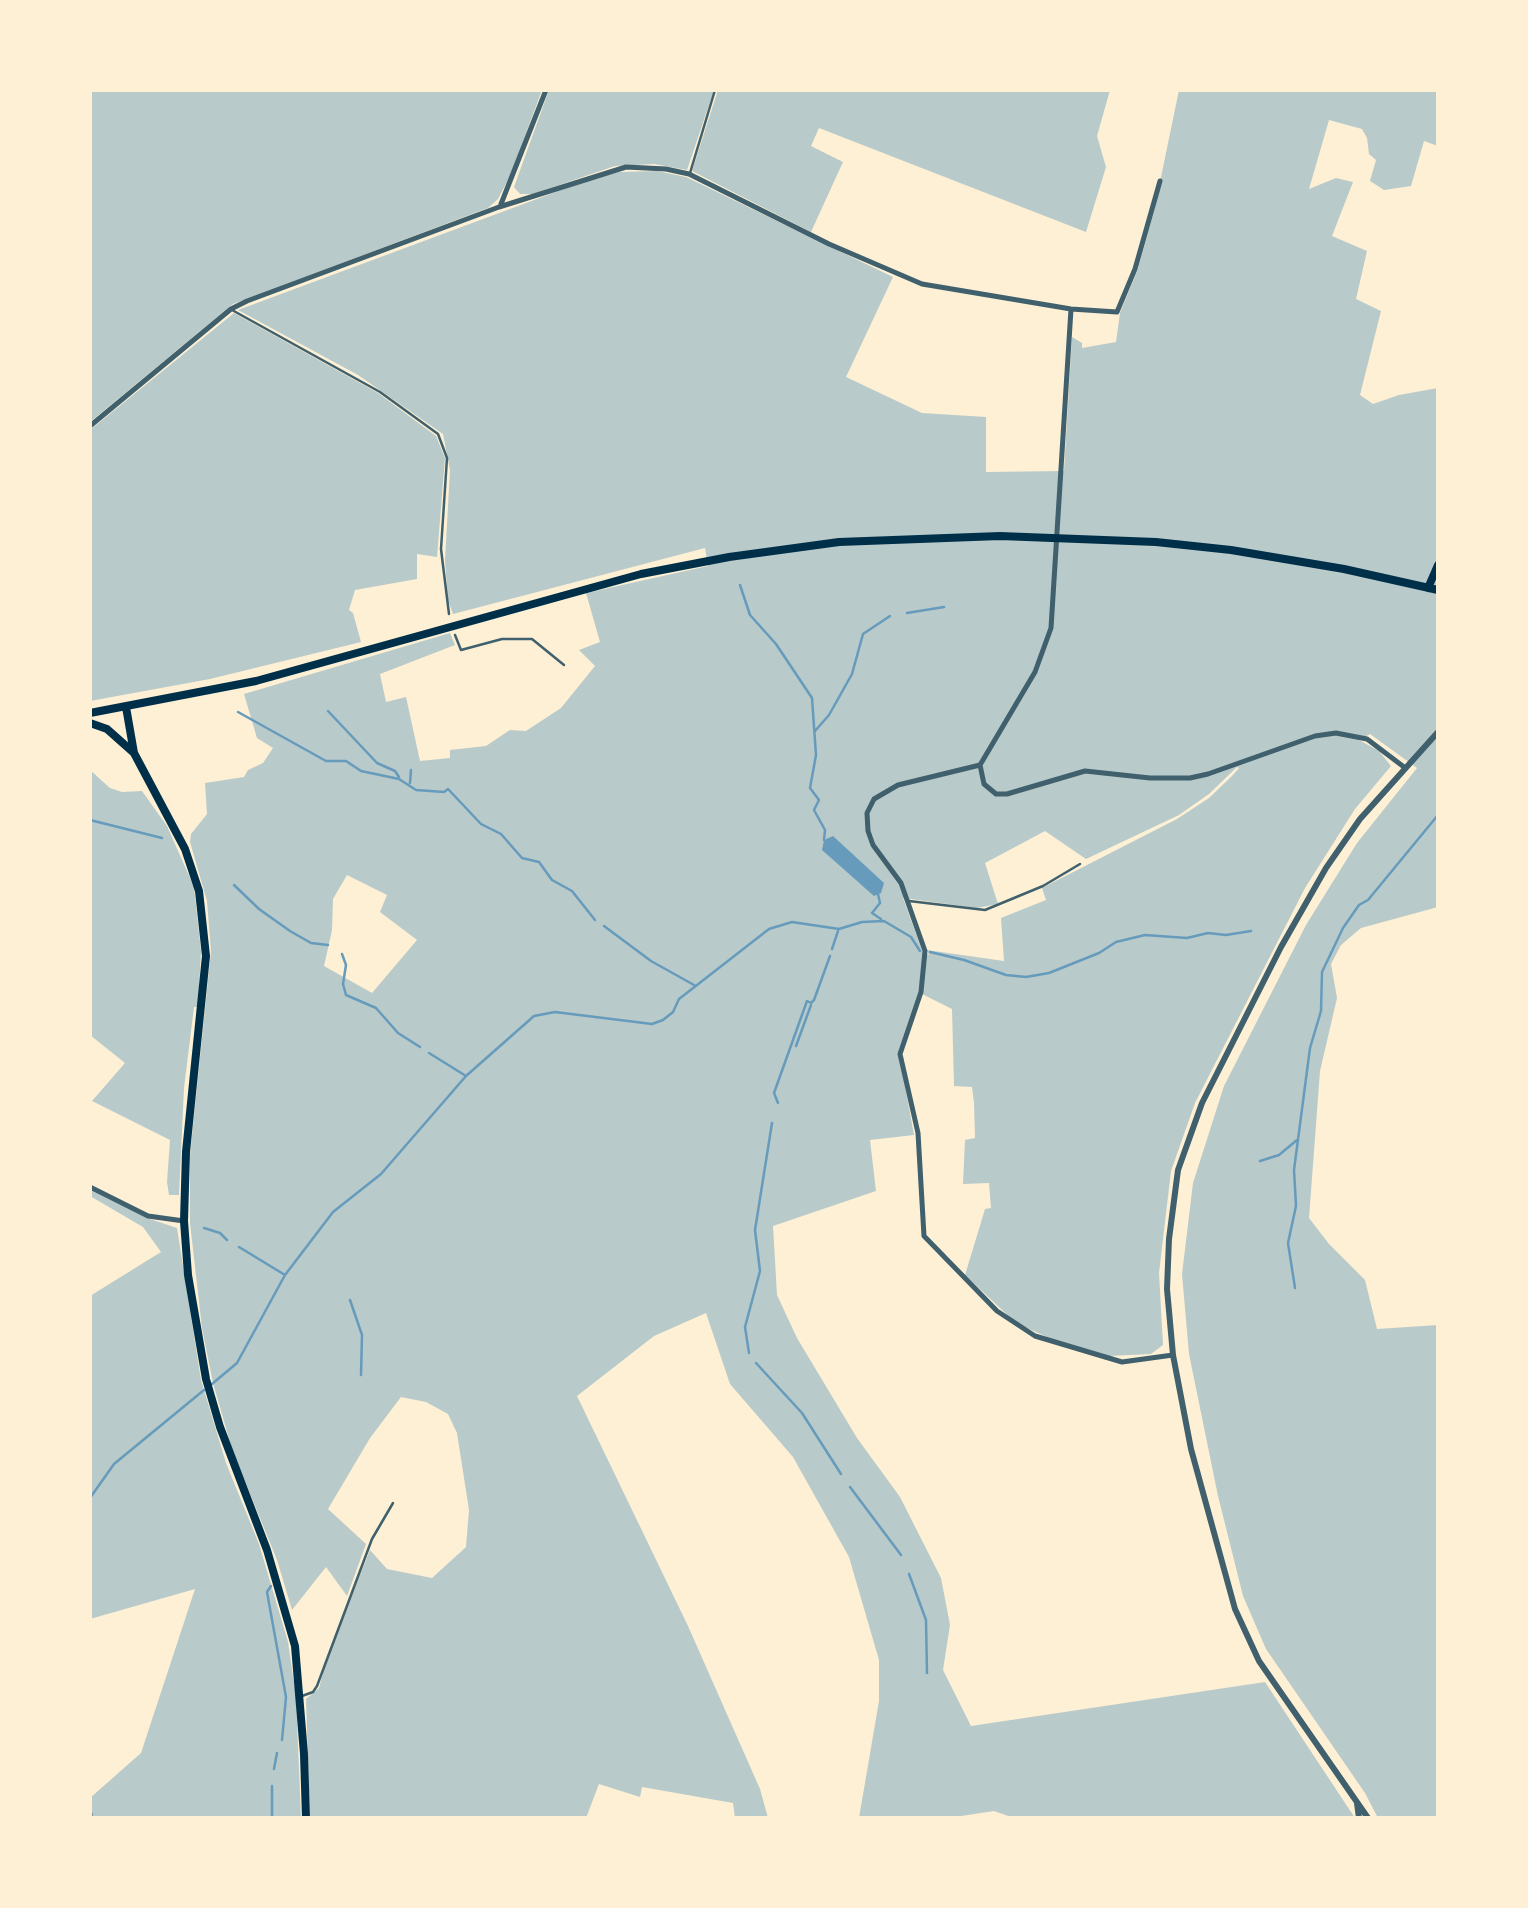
<!DOCTYPE html>
<style>
body{margin:0}
#map{position:relative;width:1528px;height:1908px;overflow:hidden;background:#fdf0d5;font-family:Overpass,sans-serif}
canvas{display:block}
.frame{position:absolute;inset:0;border:92px solid #fdf0d5;pointer-events:none}
</style>
<div id="map">
<canvas width="1528" height="1908"></canvas>
<div class="frame"></div>
</div>
<script>
const g = document.querySelector('canvas').getContext('2d');
g.lineJoin = 'round';
function paint(path, color) { g.fillStyle = color; g.fill(path, 'evenodd'); }
const toPath = rows => new Path2D(rows.map(r => 'M' + r).join(''));
function trace(path, color, width, dash) { g.strokeStyle = color; g.lineWidth = width; g.lineCap = dash ? 'butt' : 'round'; g.setLineDash(dash || []); g.stroke(path); }
paint(toPath([
 [90,90,542,90,511,174,498,199,488,208,233,304,90,422],
 [549,90,714,90,687,170,654,164,615,166,533,194,520,194,514,187],
 [718,90,1110,90,1097,136,1106,167,1086,232,819,128,811,146,843,162,811,232,692,171],
 [1179,90,1438,90,1438,146,1424,141,1411,186,1384,190,1370,181,1376,160,1369,154,1367,138,1362,129,1329,120,1309,189,1336,178,1353,182,1332,236,1367,251,1356,299,1381,311,1360,395,1373,404,1399,395,1438,388,1438,907,1361,928,1341,945,1331,964,1337,998,1320,1071,1309,1218,1329,1244,1365,1280,1377,1329,1438,1325,1438,1818,1378,1818,1365,1793,1266,1649,1243,1596,1218,1496,1189,1354,1182,1274,1193,1183,1224,1086,1306,925,1357,843,1417,768,1370,734,1359,740,1379,751,1391,766,1355,809,1305,888,1195,1103,1171,1171,1159,1273,1163,1345,1151,1354,1109,1356,1056,1341,1016,1323,965,1275,985,1209,991,1208,989,1183,963,1184,965,1140,975,1138,974,1103,972,1087,954,1086,952,1009,920,993,899,1053,914,1135,870,1140,876,1191,773,1226,777,1295,797,1338,857,1438,900,1497,941,1578,950,1625,943,1670,971,1726,1265,1682,1355,1818,1014,1818,994,1811,948,1818,859,1818,879,1701,879,1660,849,1557,793,1457,730,1384,706,1313,654,1336,577,1396,688,1626,760,1789,768,1818,735,1818,733,1803,642,1787,640,1797,599,1784,586,1818,310,1818,306,1699,319,1688,327,1658,370,1550,387,1569,432,1578,466,1547,469,1510,457,1433,448,1414,426,1402,401,1397,370,1438,328,1509,366,1544,347,1596,326,1567,292,1610,277,1560,232,1449,213,1383,202,1328,190,1223,190,1156,211,951,207,901,190,842,191,834,207,814,205,783,244,777,248,770,263,763,273,748,257,738,244,694,450,633,455,645,380,674,386,702,406,697,420,761,450,758,450,750,486,746,510,730,526,731,561,708,595,666,579,650,600,642,586,593,708,566,705,548,453,614,448,600,445,560,450,470,443,434,358,375,238,310,580,183,619,172,657,171,686,177,893,277,846,377,922,413,986,417,986,472,1064,471,1072,337,1082,343,1082,348,1116,342,1120,313,1138,269,1154,211],
 [1237,767,1239,768,1232,776,1209,798,1177,819,1042,888,1046,900,1001,918,1004,961,927,950,929,955,923,953,903,898,977,908,998,904,985,863,1045,831,1086,859,1179,815,1209,794],
 [347,875,387,895,380,912,417,940,372,993,324,966,332,930,333,899],
 [234,313,378,393,436,436,445,458,437,557,417,554,417,579,355,590,349,610,353,613,361,642,210,679,90,701,90,430],
 [90,770,110,788,122,792,142,791,167,826,194,887,201,951,198,1007,194,1007,184,1088,179,1195,169,1195,167,1182,170,1140,92,1101,125,1063,90,1035],
 [90,1190,147,1218,177,1228,201,1380,226,1463,259,1544,288,1642,296,1697,301,1818,92,1818,90,1798,141,1753,195,1589,90,1619,90,1296,161,1252,143,1227,90,1196]
]), '#b9caca');
paint(toPath([
 [833,836,884,883,881,893,874,896,822,850,824,840]
]), '#669bbc');
trace(toPath([
 [740,585,750,615,776,644,812,698,816,755,810,788,819,800,814,810,825,830,824,840],
 [907,613,944,607],
 [328,711,377,763,395,771,399,777],
 [238,712,326,761,346,761,361,771,399,779,416,790,444,792,448,789,481,824,501,834,522,858,539,862,552,880,572,891,595,920],
 [815,731,829,715,852,674,863,634,890,616],
 [410,783,411,770],
 [90,820,162,838],
 [234,885,259,909,290,931,311,943,328,945],
 [878,894,880,903,872,913,881,919],
 [604,926,651,961,694,985],
 [832,949,838,931],
 [930,952,964,960,1006,975,1026,977,1049,973,1099,953,1116,942,1145,935,1187,938,1208,933,1226,935,1251,931],
 [342,954,346,965,343,984,346,995,376,1008,398,1033,420,1047],
 [796,1046,811,1005],
 [429,1053,466,1076],
 [778,1103,774,1093,807,1001,811,1003,814,1000,830,956],
 [1260,1161,1279,1155,1297,1140],
 [204,1228,220,1233,227,1240],
 [239,1247,285,1275],
 [1295,1288,1288,1243,1296,1206,1294,1170,1310,1048,1321,1011,1322,972,1343,928,1359,905,1368,900,1438,815],
 [350,1300,362,1335,361,1375],
 [749,1353,745,1327,760,1271,755,1230,772,1123],
 [756,1363,802,1413,841,1474],
 [212,1384,237,1363,285,1275,333,1212,381,1174,466,1076,534,1016,555,1012,652,1024,663,1020,673,1012,679,999,769,929,792,922,839,929,862,922,884,921,911,937,920,951],
 [850,1487,901,1555],
 [90,1498,114,1464,204,1390],
 [909,1574,926,1620,927,1673],
 [271,1586,267,1592,286,1697,282,1740],
 [274,1769,277,1753],
 [272,1818,272,1786]
]), '#669bbc', 2.5);
trace(toPath([
 [690,173,715,90],
 [232,310,380,392,438,434,447,458,441,549,449,614],
 [455,635,461,650,502,639,532,639,564,665],
 [909,901,985,910,1043,886,1080,864],
 [302,1696,313,1692,317,1686,372,1539,393,1503]
]), '#3f606c', 2.5);
trace(toPath([
 [501,204,546,90],
 [1071,309,1051,628,1035,672,980,765,984,784,996,794,1007,794,1085,771,1150,778,1190,778,1208,774,1315,736,1336,733,1367,739,1404,767],
 [90,426,231,309,247,301,499,207,626,167,666,169,689,174,829,244,922,284,1071,309,1117,312,1135,269,1160,181],
 [980,765,898,785,874,799,867,813,868,831,873,845,901,883,925,951,921,992,900,1054,918,1133,924,1236,997,1311,1035,1336,1122,1362,1173,1355],
 [90,1187,148,1216,184,1221],
 [90,1815,90,1814]
]), '#3f606c', 5);
trace(toPath([
 [1357,1803,1359,1818],
 [1368,1818,1259,1661,1235,1609,1191,1449,1173,1355,1167,1289,1169,1239,1178,1170,1202,1103,1281,947,1326,868,1360,819,1438,732]
]), '#3f606c', 6);
trace(toPath([
 [1428,588,1438,565],
 [126,707,134,753,185,849,199,891,206,956,186,1152,184,1221,188,1275,206,1379,220,1427,267,1550,295,1646,304,1754,306,1818],
 [90,713,256,681,641,574,729,557,839,542,1000,536,1156,542,1231,550,1344,569,1438,590],
 [90,723,107,729,134,753]
]), '#003049', 8);
</script>
